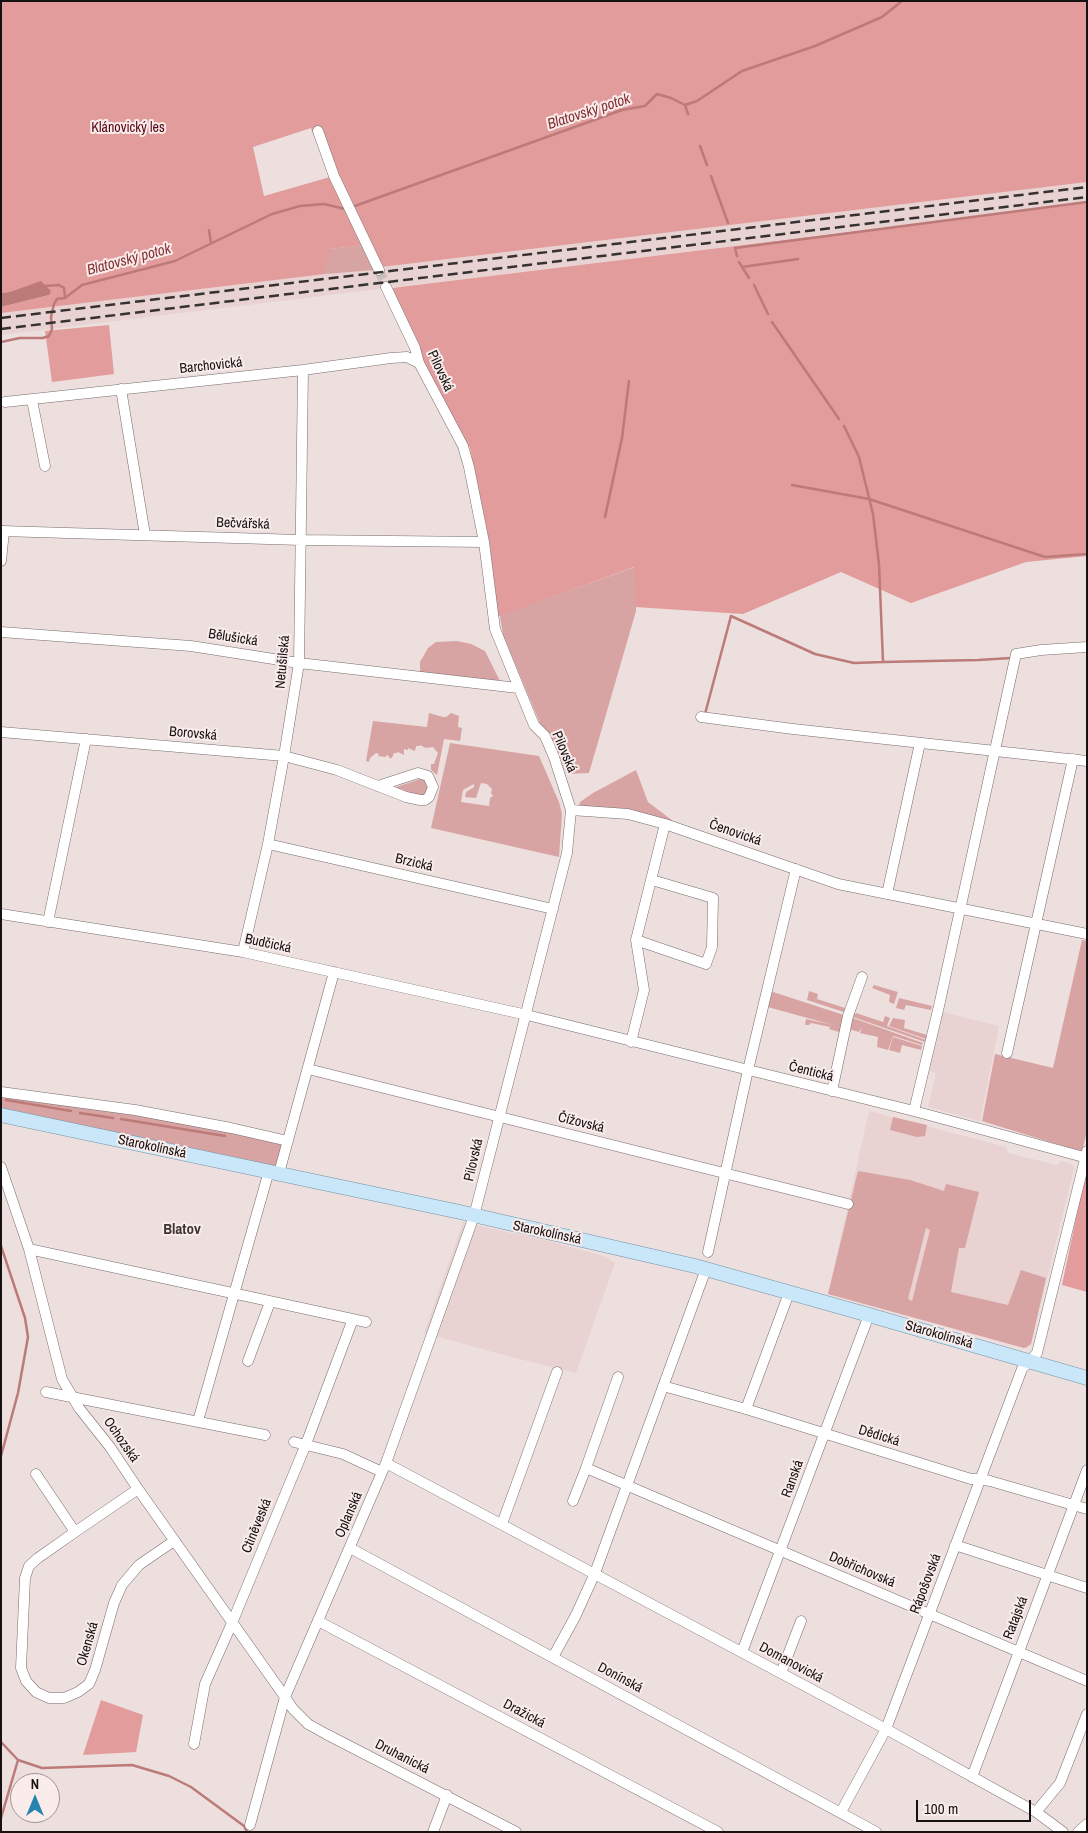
<!DOCTYPE html>
<meta charset="utf-8">
<style>
body{margin:0}
#map{position:relative;width:1088px;height:1833px;overflow:hidden;background:#ecdfde;font-family:"Archivo Narrow",sans-serif}
canvas{display:block}
.frame{position:absolute;inset:0;border:2px solid #161212;pointer-events:none}
.north{position:absolute;left:10px;top:1773px;width:50px;height:50px;box-sizing:border-box;background:#f9eceb;border:1px solid #9e9594;border-radius:50%;rotate:0deg;font-size:14px;font-weight:700;line-height:20px;text-align:center;color:#161212}
.north::after{content:'';display:block;margin:auto;width:18px;height:22px;background:#2684b0;clip-path:polygon(50% 0,100% 100%,50% 72%,0 100%)}
.scale{position:absolute;left:916px;top:1800px;width:115px;height:22px;box-sizing:border-box;border:2px solid #161212;border-top:0;padding-left:6px;font-size:15px;line-height:18px;white-space:nowrap;color:#161212;-webkit-text-stroke:4px #f9eceb;paint-order:stroke}
</style>
<div id="map">
<canvas width="1088" height="1833"></canvas>
<div class="frame"></div>
<div class="north">N</div>
<div class="scale">100 m</div>
</div>
<script>
const g = document.querySelector('canvas').getContext('2d');
g.lineJoin = 'round';
function paint(path, color) { g.fillStyle = color; g.fill(path, 'evenodd'); }
const toPath = rows => new Path2D(rows.map(r => 'M' + r).join(''));
function trace(path, color, width, dash) { g.strokeStyle = color; g.lineWidth = width; g.lineCap = dash ? 'butt' : 'round'; g.setLineDash(dash || []); g.stroke(path); }
function label(font, color, halo, rows, align = 'center') {
  g.font = font + ' "Archivo Narrow",sans-serif'; g.lineWidth = 4; g.setLineDash([]); g.textBaseline = 'middle'; g.strokeStyle = halo; g.fillStyle = color; for (const [text, x, y, turn = 0] of rows) {
    g.save(); g.translate(x, y); g.rotate((+turn || 0) * Math.PI / 180); g.textAlign = isNaN(turn) ? turn : align; if (halo) g.strokeText(text, 0, 0); g.fillText(text, 0, 0); g.restore();
  }
}
paint(toPath([
 [1087,182,1087,203,1,335,1,313],
 [943,1012,999,1026,980,1121,928,1107,936,1073,929,1071],
 [869,1111,1006,1147,1008,1153,1057,1165,1061,1161,1072,1164,1074,1168,1031,1344,1027,1347,1024,1348,828,1294],
 [463,1222,501,1231,541,1239,603,1256,615,1263,576,1373,511,1357,424,1333]
]), '#e8d2d2');
paint(toPath([
 [364,245,374,270,325,274,328,249],
 [635,567,636,611,589,773,567,774,547,731,542,728,503,635,500,616,519,582,526,606],
 [457,641,471,644,485,651,500,681,420,672,420,662,428,648,436,642],
 [429,713,443,717,446,717,451,713,459,716,458,727,462,728,460,741,444,739,437,775,431,770,431,764,434,764,438,753,433,747,426,748,420,745,419,746,416,746,415,751,408,748,408,750,404,749,404,755,398,752,397,753,394,753,392,758,389,758,389,756,386,755,386,757,378,756,379,754,376,753,370,758,369,762,366,761,373,721,427,727],
 [450,743,539,756,559,802,562,814,559,857,431,828],
 [481,783,487,784,492,789,491,793,493,796,490,798,489,806,461,802,463,790,474,784,474,787,466,792,465,797,476,798],
 [636,770,648,802,673,821,672,823,579,806,580,802,593,793],
 [420,779,424,779,430,789,422,798,393,788],
 [1082,940,1087,941,1087,1131,1082,1152,982,1121,995,1054,1053,1068],
 [874,985,898,992,894,1004,889,1002,890,995,872,988],
 [767,990,853,1018,923,1043,922,1045,893,1036,888,1050,877,1047,878,1037,860,1033,862,1027,859,1032,841,1027,839,1032,829,1029,830,1027,811,1023,809,1025,805,1025,806,1019,833,1025,764,1006],
 [809,991,818,994,817,999,845,1008,844,1012,807,1000],
 [899,998,932,1006,931,1010,906,1005,904,1010,896,1008],
 [855,1010,855,1015,856,1013,883,1022,885,1016,890,1018,887,1026,926,1040,925,1042,850,1016],
 [893,1018,905,1020,904,1028,927,1035,926,1039,889,1026],
 [893,1037,922,1046,921,1050,902,1045,900,1053,889,1050],
 [1,1092,288,1141,279,1173,1,1114],
 [893,1117,927,1125,925,1136,917,1137,890,1130],
 [858,1171,910,1180,944,1191,946,1184,979,1192,965,1248,959,1248,951,1292,1008,1305,1021,1270,1046,1278,1031,1344,1027,1347,1024,1348,828,1294],
 [926,1228,930,1230,912,1301,908,1299]
]), '#d8a4a3');
paint(toPath([
 [1,1,1087,1,1087,182,373,268,364,245,329,249,325,274,1,313,1,307,49,295,10,292,1,293],
 [311,128,330,177,264,196,253,147],
 [1087,203,1087,556,1026,562,911,603,841,572,743,614,635,607,634,567,497,617,490,545,470,448,423,362,392,288],
 [109,325,114,374,52,382,45,331],
 [1087,1166,1087,1292,1062,1285],
 [101,1700,143,1715,136,1752,83,1755]
]), '#e19c9b');
paint(toPath([
 [41,281,51,291,49,295,1,307,1,293,10,292]
]), '#bc7a79');
trace(toPath([
 [685,105,688,114],
 [700,146,707,165],
 [711,176,728,223],
 [352,207,622,110,645,106,657,94,671,98,685,105,697,101,742,71,815,46,882,17,902,1],
 [209,230,211,243],
 [737,256,735,248,1087,202],
 [739,262,749,278],
 [742,267,798,259],
 [754,285,768,314],
 [44,286,59,285,64,288,65,297],
 [772,322,839,419],
 [1,342,20,338,43,338,49,336,52,329,51,317,54,304,57,299,65,298,82,285,175,261,272,214,300,206,324,204,345,209],
 [844,426,859,457,873,514,879,564,883,662,978,660,1011,658],
 [792,485,869,499,1045,557,1087,554],
 [605,517,622,438,629,381],
 [705,714,731,616,815,654,854,663,883,662],
 [6,1100,71,1111],
 [80,1113,113,1118],
 [121,1119,225,1136],
 [1,1246,25,1318,28,1337,18,1393,1,1456],
 [1,1742,18,1760,42,1768,132,1765,169,1776,191,1787,244,1826,247,1832],
 [1,1818,18,1760]
]), '#bc7a79', 2.5);
trace(toPath([
 [379,270,386,287]
]), '#ccc0bf', 10, [10, 5]);
const minor = toPath([
 [318,131,334,176,379,270],
 [121,389,145,535],
 [32,400,45,466],
 [5,402,303,370,391,358,407,357,419,363],
 [1,531,301,540,484,542],
 [1,561,4,531],
 [1,632,191,646,299,663,518,688],
 [701,717,793,729,1087,761],
 [1,732,284,756,337,770,406,797,420,800,425,800,429,797,433,787,428,776,418,773,378,786],
 [571,810,628,814,665,824,838,884,1087,934],
 [268,844,553,909],
 [887,894,920,743],
 [1,914,243,952,527,1015,914,1111,1087,1158],
 [48,922,86,739],
 [636,940,706,964,712,947,713,898,652,880],
 [243,952,268,844,284,756,299,663,303,370],
 [631,1042,644,990,636,940,665,824],
 [1007,1053,1073,759],
 [308,1069,848,1204],
 [832,1091,848,1016,862,977],
 [1,1092,135,1110,231,1128,288,1141],
 [914,1111,939,1006,1016,654,1041,650,1087,647],
 [1,1167,29,1249,62,1379,79,1408,110,1447,138,1489,285,1697,293,1709,308,1724,326,1734,516,1832],
 [279,1173,334,972],
 [29,1249,366,1322],
 [708,1252,748,1070,796,869],
 [248,1361,270,1302],
 [663,1386,746,1409,971,1479,980,1479,990,1481,1087,1509],
 [46,1392,265,1435],
 [746,1409,789,1293],
 [198,1421,269,1171],
 [294,1442,343,1454,382,1472],
 [386,1463,886,1729,1036,1812,1063,1832],
 [586,1468,618,1377],
 [36,1474,75,1532],
 [138,1489,75,1532,38,1558,29,1566,25,1578,21,1668,26,1681,36,1692,49,1698,64,1698,78,1692,89,1684,95,1670,114,1603,122,1585,139,1565,174,1541],
 [573,1501,586,1468,1087,1681],
 [502,1524,557,1372],
 [955,1545,1087,1588],
 [350,1548,876,1832],
 [318,1621,718,1832],
 [742,1652,869,1315],
 [553,1657,576,1615,595,1573,706,1269],
 [781,1673,801,1621],
 [194,1744,205,1684,232,1623,306,1444,353,1319],
 [972,1777,1087,1470],
 [841,1812,886,1729,1022,1369,1037,1353,1087,1151],
 [1036,1812,1060,1783,1087,1714],
 [250,1825,285,1697,386,1463,474,1216,567,853,571,810,554,757,545,736,534,725,495,629,484,542,469,467,463,446,419,363,415,348,386,287],
 [433,1832,447,1795],
 [1078,1832,1087,1824]
]);
const major = toPath([
 [1,1115,460,1212,695,1266,869,1315,1087,1378]
]);
trace(minor, '#776c6c', 11);
trace(major, '#7392a4', 15);
trace(minor, '#fff', 10);
trace(major, '#c9e7f8', 14);
trace(toPath([
 [1,318,1087,187],
 [1,329,1087,197]
]), '#373232', 2.5, [10, 5]);
label('14px', '#570311', '#f9eceb', [
 ["Klánovický les",128,128]
]);
label('14px', '#161212', '#f9eceb', [
 ["Barchovická",211,366,-6],
 ["Pilovská",440,371,65],
 ["Bečvářská",243,524,2],
 ["Bělušická",233,638,9],
 ["Netušilská",283,662,-85],
 ["Borovská",193,734,5],
 ["Pilovská",564,752,67],
 ["Čenovická",735,833,19],
 ["Brzická",414,863,13],
 ["Budčická",268,944,12],
 ["Čentická",811,1072,14],
 ["Čížovská",581,1123,14],
 ["Starokolínská",152,1147,12],
 ["Pilovská",474,1160,-77],
 ["Starokolínská",547,1233,12],
 ["Starokolínská",939,1335,16],
 ["Dědická",879,1436,17],
 ["Ochozská",121,1440,55],
 ["Ranská",793,1479,-70],
 ["Oplanská",349,1515,-67],
 ["Ctiněveská",257,1526,-68],
 ["Dobřichovská",862,1570,23],
 ["Rápošovská",926,1584,-69],
 ["Ratajská",1016,1618,-69],
 ["Okenská",88,1644,-74],
 ["Domanovická",791,1663,28],
 ["Donínská",620,1678,28],
 ["Dražická",524,1714,28],
 ["Druhanická",402,1757,27]
]);
label('italic 15px', '#853236', '#f9eceb', [
 ["Blatovský potok",589,112,-18],
 ["Blatovský potok",129,260,-15]
]);
label('bold 15px', '#3e3433', '#f9eceb', [
 ["Blatov",182,1230]
]);
</script>
